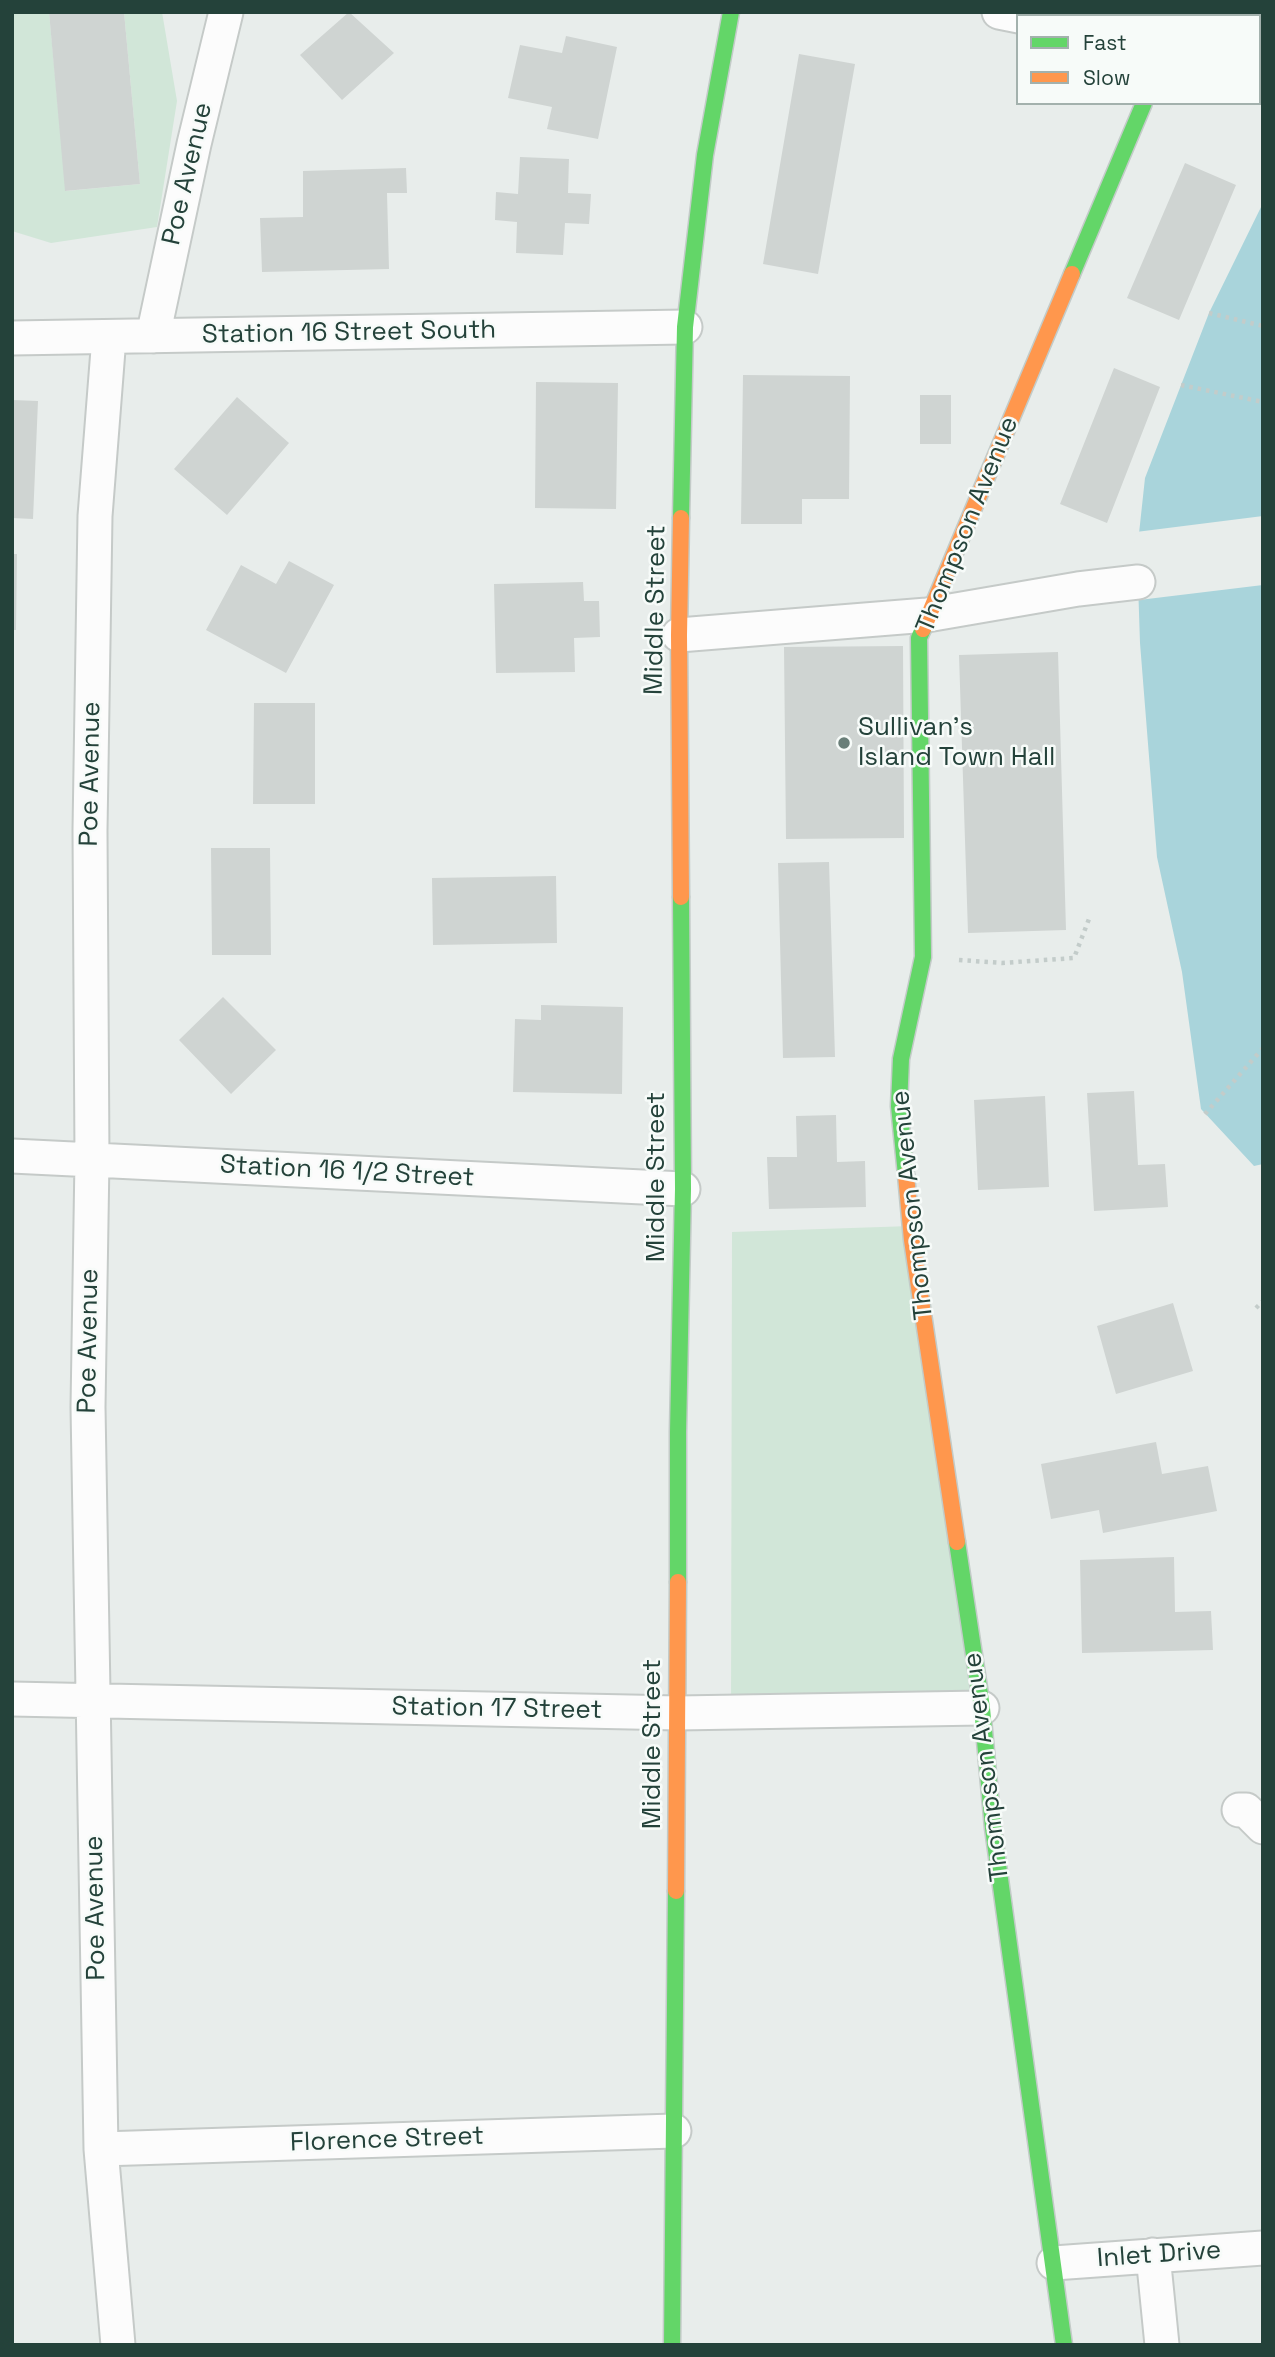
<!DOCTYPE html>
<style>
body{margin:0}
#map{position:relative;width:1275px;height:2357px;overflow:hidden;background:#e8edeb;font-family:"Space Grotesk",sans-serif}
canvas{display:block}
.frame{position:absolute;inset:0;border:14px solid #24423a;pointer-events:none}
.legend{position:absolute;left:1016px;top:14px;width:245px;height:91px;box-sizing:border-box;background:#f7fbf9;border:2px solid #a3b1ad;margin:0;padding:9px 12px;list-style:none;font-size:21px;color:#24423a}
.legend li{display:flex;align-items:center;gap:14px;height:35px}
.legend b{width:35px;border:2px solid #a3b1ad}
</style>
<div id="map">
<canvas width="1275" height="2357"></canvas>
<div class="frame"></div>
<ul class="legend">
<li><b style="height:9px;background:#63d668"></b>Fast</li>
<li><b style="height:9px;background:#ff974d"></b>Slow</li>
</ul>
</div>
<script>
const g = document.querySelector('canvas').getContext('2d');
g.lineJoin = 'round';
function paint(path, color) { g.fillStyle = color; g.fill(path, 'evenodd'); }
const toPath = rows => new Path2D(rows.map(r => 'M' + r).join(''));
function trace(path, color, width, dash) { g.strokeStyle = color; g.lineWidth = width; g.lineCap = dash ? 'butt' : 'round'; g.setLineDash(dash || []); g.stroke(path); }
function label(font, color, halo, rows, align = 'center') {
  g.font = font + ' "Space Grotesk",sans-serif'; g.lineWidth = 5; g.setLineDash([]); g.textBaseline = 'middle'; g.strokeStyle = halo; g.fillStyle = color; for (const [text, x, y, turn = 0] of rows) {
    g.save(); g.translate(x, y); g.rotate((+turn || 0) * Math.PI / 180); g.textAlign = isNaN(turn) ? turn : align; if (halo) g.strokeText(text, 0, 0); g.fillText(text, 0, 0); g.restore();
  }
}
paint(toPath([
 [12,12,49,12,66,191,140,184,124,12,162,12,177,101,157,227,51,243,12,231],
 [911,1226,982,1708,731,1712,732,1232]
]), '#d1e6d8');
paint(toPath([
 [1263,203,1263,1164,1254,1166,1201,1109,1182,972,1157,857,1140,643,1137,552,1145,478,1209,313]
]), '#a9d4db');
paint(toPath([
 [1263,516,1263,585,1139,600,1133,556,1136,532]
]), '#e8edeb');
paint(toPath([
 [49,12,124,12,140,184,65,191],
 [349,12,394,53,342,100,300,55],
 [566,36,617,47,598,139,547,129,552,107,508,98,520,45,562,53],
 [799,54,855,64,818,274,763,264],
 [520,157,569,159,568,193,591,194,589,224,565,223,563,255,516,253,517,222,495,220,496,192,518,194],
 [1185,163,1236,185,1179,320,1127,298],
 [406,168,407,193,387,193,389,269,262,272,260,218,303,217,303,171],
 [1114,368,1160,387,1107,523,1060,504],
 [743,375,850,376,849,499,802,499,802,524,741,524],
 [536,382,618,383,616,509,535,508],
 [920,395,951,395,951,444,920,444],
 [237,397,289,443,227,515,174,469],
 [12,400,38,401,33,519,12,518],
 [12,554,17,554,16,630,12,630],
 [289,561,334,585,286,673,206,630,241,565,276,584],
 [583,582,584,601,599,601,600,637,574,638,575,672,496,673,494,584],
 [903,646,904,838,786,839,784,647],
 [1058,652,1066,930,968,933,959,655],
 [254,703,315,703,315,804,253,804],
 [211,848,270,848,271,955,212,955],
 [829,862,835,1057,783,1058,778,863],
 [556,876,557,943,433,945,432,878],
 [223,997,276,1050,231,1094,179,1040],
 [541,1005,623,1007,622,1094,513,1092,515,1019,541,1020],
 [1134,1091,1138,1165,1165,1164,1168,1207,1094,1211,1087,1093],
 [1045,1096,1049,1187,978,1190,974,1100],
 [836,1115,837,1162,865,1161,866,1207,769,1209,767,1157,797,1157,796,1116],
 [1173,1303,1193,1371,1116,1394,1097,1326],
 [1156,1442,1162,1474,1208,1466,1217,1511,1103,1533,1099,1510,1051,1519,1041,1464],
 [1174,1557,1175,1612,1211,1611,1213,1650,1082,1653,1080,1560]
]), '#cfd4d2');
const street = toPath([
 [999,12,1019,16],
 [1181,16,1182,12],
 [153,336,194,144,226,12],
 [109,337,95,516,90,830,92,1159,88,1407,101,2149,118,2345],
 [12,338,685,327],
 [679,635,927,615,1078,589,1138,582],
 [12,1156,683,1189],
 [12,1699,678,1713,982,1708],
 [1239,1810,1246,1810,1263,1827],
 [101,2149,674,2131],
 [1153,2255,1162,2345],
 [1054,2263,1263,2248]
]);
const fast = toPath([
 [1072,274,1144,103],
 [681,518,685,327,705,155,731,12],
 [906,1175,899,1106,901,1059,923,957,919,638,923,629],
 [957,1542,982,1708,993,1828,1064,2345],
 [678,1582,678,1432,683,1189,681,897],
 [672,2345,676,1891]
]);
const slow = toPath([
 [923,629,1072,274],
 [681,897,679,635,681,518],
 [906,1175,912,1240,957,1542],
 [676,1891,678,1582]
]);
trace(street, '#c5cac8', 37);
trace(fast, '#c3cbc8', 19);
trace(slow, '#c3cbc8', 19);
trace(toPath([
 [1209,313,1263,326],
 [1181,385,1263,402],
 [959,960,1002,963,1074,958,1089,919],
 [1205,1114,1263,1048],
 [1256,1308,1263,1301]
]), '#c3ccca', 4.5, [3.5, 5]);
trace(street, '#fcfcfc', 33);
trace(fast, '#63d668', 16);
trace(slow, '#ff974d', 16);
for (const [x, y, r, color] of [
 [844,743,7,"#697e78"]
]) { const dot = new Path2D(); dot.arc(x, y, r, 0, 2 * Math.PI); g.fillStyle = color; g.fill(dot); trace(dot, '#f7fbf9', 2.5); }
label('26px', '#24423a', '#f7fbf9', [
 ["Poe Avenue",188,174,-77],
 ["Station 16 Street South",349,333,-1],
 ["Thompson Avenue",968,525,-68],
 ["Middle Street",656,610,-89],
 ["Poe Avenue",91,774,-89],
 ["Station 16 1/2 Street",347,1172,3],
 ["Middle Street",657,1177,-90],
 ["Thompson Avenue",913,1205,-96],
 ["Poe Avenue",89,1341,-89],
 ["Station 17 Street",497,1709,1],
 ["Middle Street",653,1744,-90],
 ["Thompson Avenue",987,1767,-97],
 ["Poe Avenue",96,1908,-91],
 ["Florence Street",387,2140,-2],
 ["Inlet Drive",1159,2255,-4]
]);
label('26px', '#24423a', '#f7fbf9', [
 ["Sullivan's",858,728],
 ["Island Town Hall",858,758]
], 'left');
</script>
